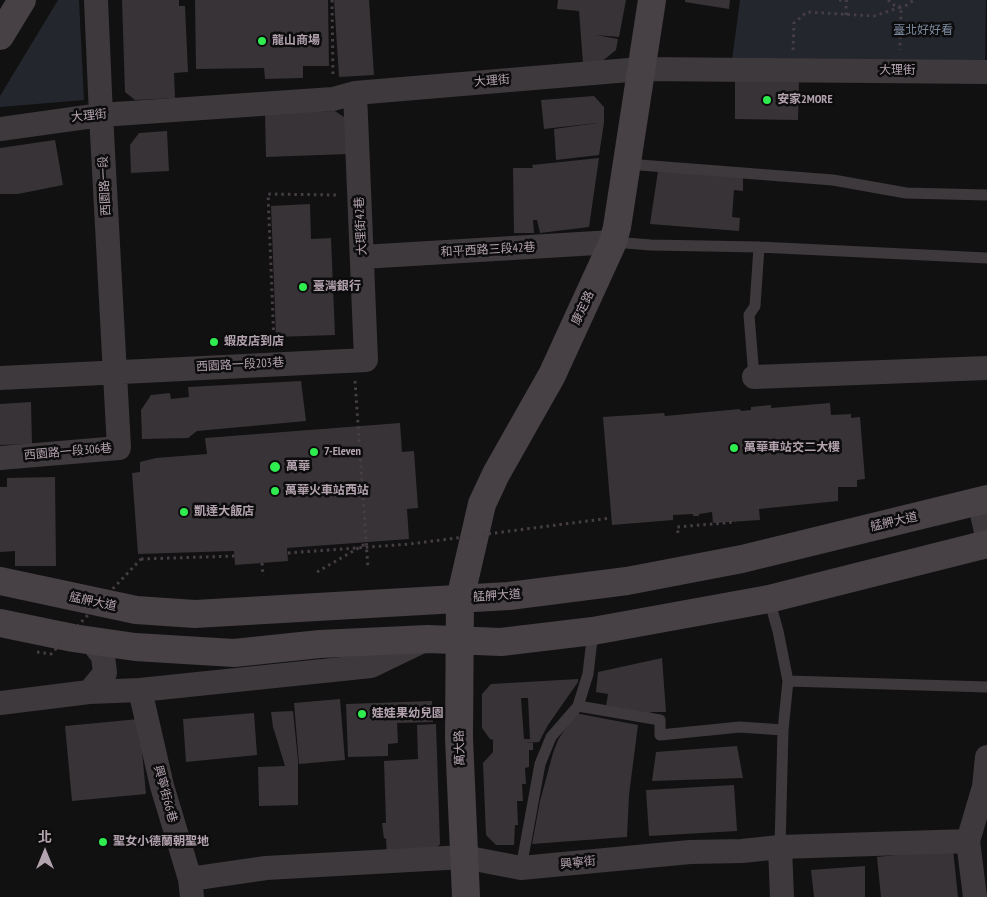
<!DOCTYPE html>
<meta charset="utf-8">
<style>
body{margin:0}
#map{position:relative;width:987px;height:897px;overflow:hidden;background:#121112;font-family:"PT Sans Narrow","Noto Sans TC",sans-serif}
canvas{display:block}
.north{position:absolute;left:20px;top:827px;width:50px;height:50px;-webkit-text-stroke:4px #0d0c0d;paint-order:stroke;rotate:0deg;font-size:14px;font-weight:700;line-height:20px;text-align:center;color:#b3a3af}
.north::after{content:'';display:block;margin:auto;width:18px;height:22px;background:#b3a3af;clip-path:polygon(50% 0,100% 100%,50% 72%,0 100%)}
</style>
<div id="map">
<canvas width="987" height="897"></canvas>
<div class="north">北</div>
</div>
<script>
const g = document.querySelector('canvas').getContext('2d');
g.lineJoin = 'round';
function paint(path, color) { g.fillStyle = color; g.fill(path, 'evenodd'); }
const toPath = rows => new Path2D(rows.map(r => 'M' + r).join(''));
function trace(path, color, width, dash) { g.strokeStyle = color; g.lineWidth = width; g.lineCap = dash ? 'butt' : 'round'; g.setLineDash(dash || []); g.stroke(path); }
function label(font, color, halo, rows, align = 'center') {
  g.font = font + ' "PT Sans Narrow","Noto Sans TC",sans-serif'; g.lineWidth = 5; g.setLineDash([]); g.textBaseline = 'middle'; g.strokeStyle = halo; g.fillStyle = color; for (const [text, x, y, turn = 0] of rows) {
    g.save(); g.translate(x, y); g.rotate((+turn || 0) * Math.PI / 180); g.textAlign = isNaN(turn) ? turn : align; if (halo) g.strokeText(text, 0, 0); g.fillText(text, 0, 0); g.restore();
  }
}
paint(toPath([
 [58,0,79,0,84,100,0,107,0,96],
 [740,0,986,0,985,63,732,60]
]), '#23262c');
paint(toPath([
 [122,0,179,0,179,6,185,6,188,72,174,73,175,98,135,100,125,92],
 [195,0,328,0,329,66,303,66,303,78,265,79,264,68,196,69],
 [334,0,369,0,374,75,339,77],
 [558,0,626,0,619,37,596,35,618,39,616,50,600,63,583,63,579,11,557,9],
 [685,0,730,0,729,9,685,2],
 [735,80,799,81,798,120,735,119],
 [594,96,604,107,604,123,599,155,556,160,554,129,597,123,544,129,541,100],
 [335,111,347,119,348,154,266,157,265,114],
 [167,131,169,171,131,173,130,145,139,133],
 [55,140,63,185,18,194,0,194,0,148],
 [599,158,589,227,540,233,537,220,533,220,534,233,514,233,513,168,533,168,532,165],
 [658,171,743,178,743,191,734,190,732,217,740,218,739,231,650,224],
 [310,204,311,239,331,238,335,335,276,337,271,206],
 [301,381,306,421,197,431,188,438,142,439,141,410,151,395,170,393,171,399,189,397,188,387],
 [31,402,32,444,0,445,0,404],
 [830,403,831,415,851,414,851,418,860,417,865,479,857,480,857,487,838,487,838,501,759,509,760,520,713,523,712,512,699,514,699,516,693,516,693,514,673,515,673,520,612,525,603,417,664,413,665,416,740,409,741,411,751,410,751,407,771,405,771,408],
 [400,423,402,452,414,451,418,508,407,509,409,539,287,548,288,561,235,565,234,551,138,554,132,473,140,472,140,462,156,458,207,454,205,438],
 [55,477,56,566,15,566,15,551,0,552,0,487,7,487,7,478],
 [662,658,666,712,651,712,651,713,606,706,608,694,596,692,598,672],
 [578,679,578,682,548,725,539,742,526,743,533,743,533,750,529,750,529,767,525,768,526,784,522,784,523,801,517,801,518,825,515,825,514,845,496,845,486,835,483,763,493,752,493,740,490,739,482,728,482,694,491,684],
 [521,698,528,698,530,739,524,739],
 [340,699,345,760,299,764,294,703],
 [432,701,433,722,397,723,398,743,388,744,388,756,348,757,346,704],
 [293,711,298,760,298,805,259,806,258,767,285,766,273,727,271,712],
 [254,713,257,755,186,762,183,719],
 [575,713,638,725,629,795,627,837,532,844,540,801,553,753,558,740],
 [139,719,146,794,72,801,65,726],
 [436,724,440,844,431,854,387,856,386,838,384,839,382,823,386,823,384,761,418,759,417,725],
 [737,746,743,778,652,781,656,752],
 [734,785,737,831,649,836,646,790],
 [953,849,958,897,881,897,877,857],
 [865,866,865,897,814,897,811,870]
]), '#373336');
trace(toPath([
 [332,0,333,78],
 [839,0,850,0],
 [888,0,894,5,901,7,907,5,914,0],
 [846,15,846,1],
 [793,50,794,23,807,12,874,16,901,7,900,50],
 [274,343,268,194,338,195],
 [355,381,368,569],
 [678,533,677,527,736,522],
 [141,559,235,556],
 [262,563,263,576],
 [317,572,367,543]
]), '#453e44', 3, [2.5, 4]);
trace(toPath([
 [627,164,833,180,906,193,987,195],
 [613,242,651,245,759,247,987,258],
 [754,377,749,315,755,306,759,247],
 [769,599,778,631,788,681,783,730,780,847],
 [788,681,987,687],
 [578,706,660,720,660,735,740,727,783,730],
 [521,868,540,764,551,737,578,706,588,674,593,631]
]), '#3e393c', 11);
trace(toPath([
 [0,129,101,115,333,99,355,93,641,69,987,72],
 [362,257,613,242],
 [754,377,987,368],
 [0,378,366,360,355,93],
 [0,458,119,448,101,115,96,0],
 [979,501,987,536],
 [140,690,162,786,190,879,192,897],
 [89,692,105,673,103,656,91,641],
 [0,703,89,692,140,690,371,666,425,640],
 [780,847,782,897],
 [190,879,266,868,464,857,521,868,690,852,742,851,780,847,968,841],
 [975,897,968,841,984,787,987,757]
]), '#3e393c', 24);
trace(toPath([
 [0,36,22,0],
 [0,581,136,610,195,614,509,596,627,581,742,559,987,499],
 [0,623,73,638,135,647,234,653,320,644,428,639,501,642,593,631,769,599,987,544],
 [466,897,459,738,460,599,482,504,496,474,552,375,613,242,617,227,652,0]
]), '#474045', 28);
trace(toPath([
 [288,553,410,544,611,518],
 [37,652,51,654,141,559]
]), '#453e44', 3, [2.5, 4]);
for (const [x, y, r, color] of [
 [262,41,5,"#2fec4f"],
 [767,100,5,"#2fec4f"],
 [303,287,5,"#2fec4f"],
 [214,342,5,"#2fec4f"],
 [734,448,5,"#2fec4f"],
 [314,452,5,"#2fec4f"],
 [275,467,6,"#2fec4f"],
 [275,491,5,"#2fec4f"],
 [184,512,5,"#2fec4f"],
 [362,714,5,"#2fec4f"],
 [103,842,5,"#2fec4f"]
]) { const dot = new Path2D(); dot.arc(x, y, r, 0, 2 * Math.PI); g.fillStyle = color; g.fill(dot); trace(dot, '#0d0c0d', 2); }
label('12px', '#7a899d', '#0d0c0d', [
 ["臺北好好看",923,31]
]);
label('bold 12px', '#b3a3af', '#0d0c0d', [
 ["龍山商場",272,41],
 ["安家2MORE",777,100],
 ["臺灣銀行",313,287],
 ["蝦皮店到店",224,342],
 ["萬華車站交二大樓",744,448],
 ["7-Eleven",324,452],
 ["萬華",286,467],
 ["萬華火車站西站",285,491],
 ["凱達大飯店",194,512],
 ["娃娃果幼兒園",372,714],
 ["聖女小德蘭朝聖地",113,842]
], 'left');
label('12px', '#b3a3af', '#0d0c0d', [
 ["大理街",897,71],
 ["大理街",492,81,-5],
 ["大理街",89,116,-6],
 ["西園路一段",105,186,-93],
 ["大理街42巷",361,226,-93],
 ["和平西路三段42巷",488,250,-3],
 ["康定路",583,308,-65],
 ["西園路一段203巷",240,365,-3],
 ["西園路一段306巷",68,452,-5],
 ["艋舺大道",894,522,-13],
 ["艋舺大道",497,596,-4],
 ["艋舺大道",93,602,12],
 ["萬大路",460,748,-92],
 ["興寧街66巷",165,794,75],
 ["興寧街",578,863,-6]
]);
</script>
